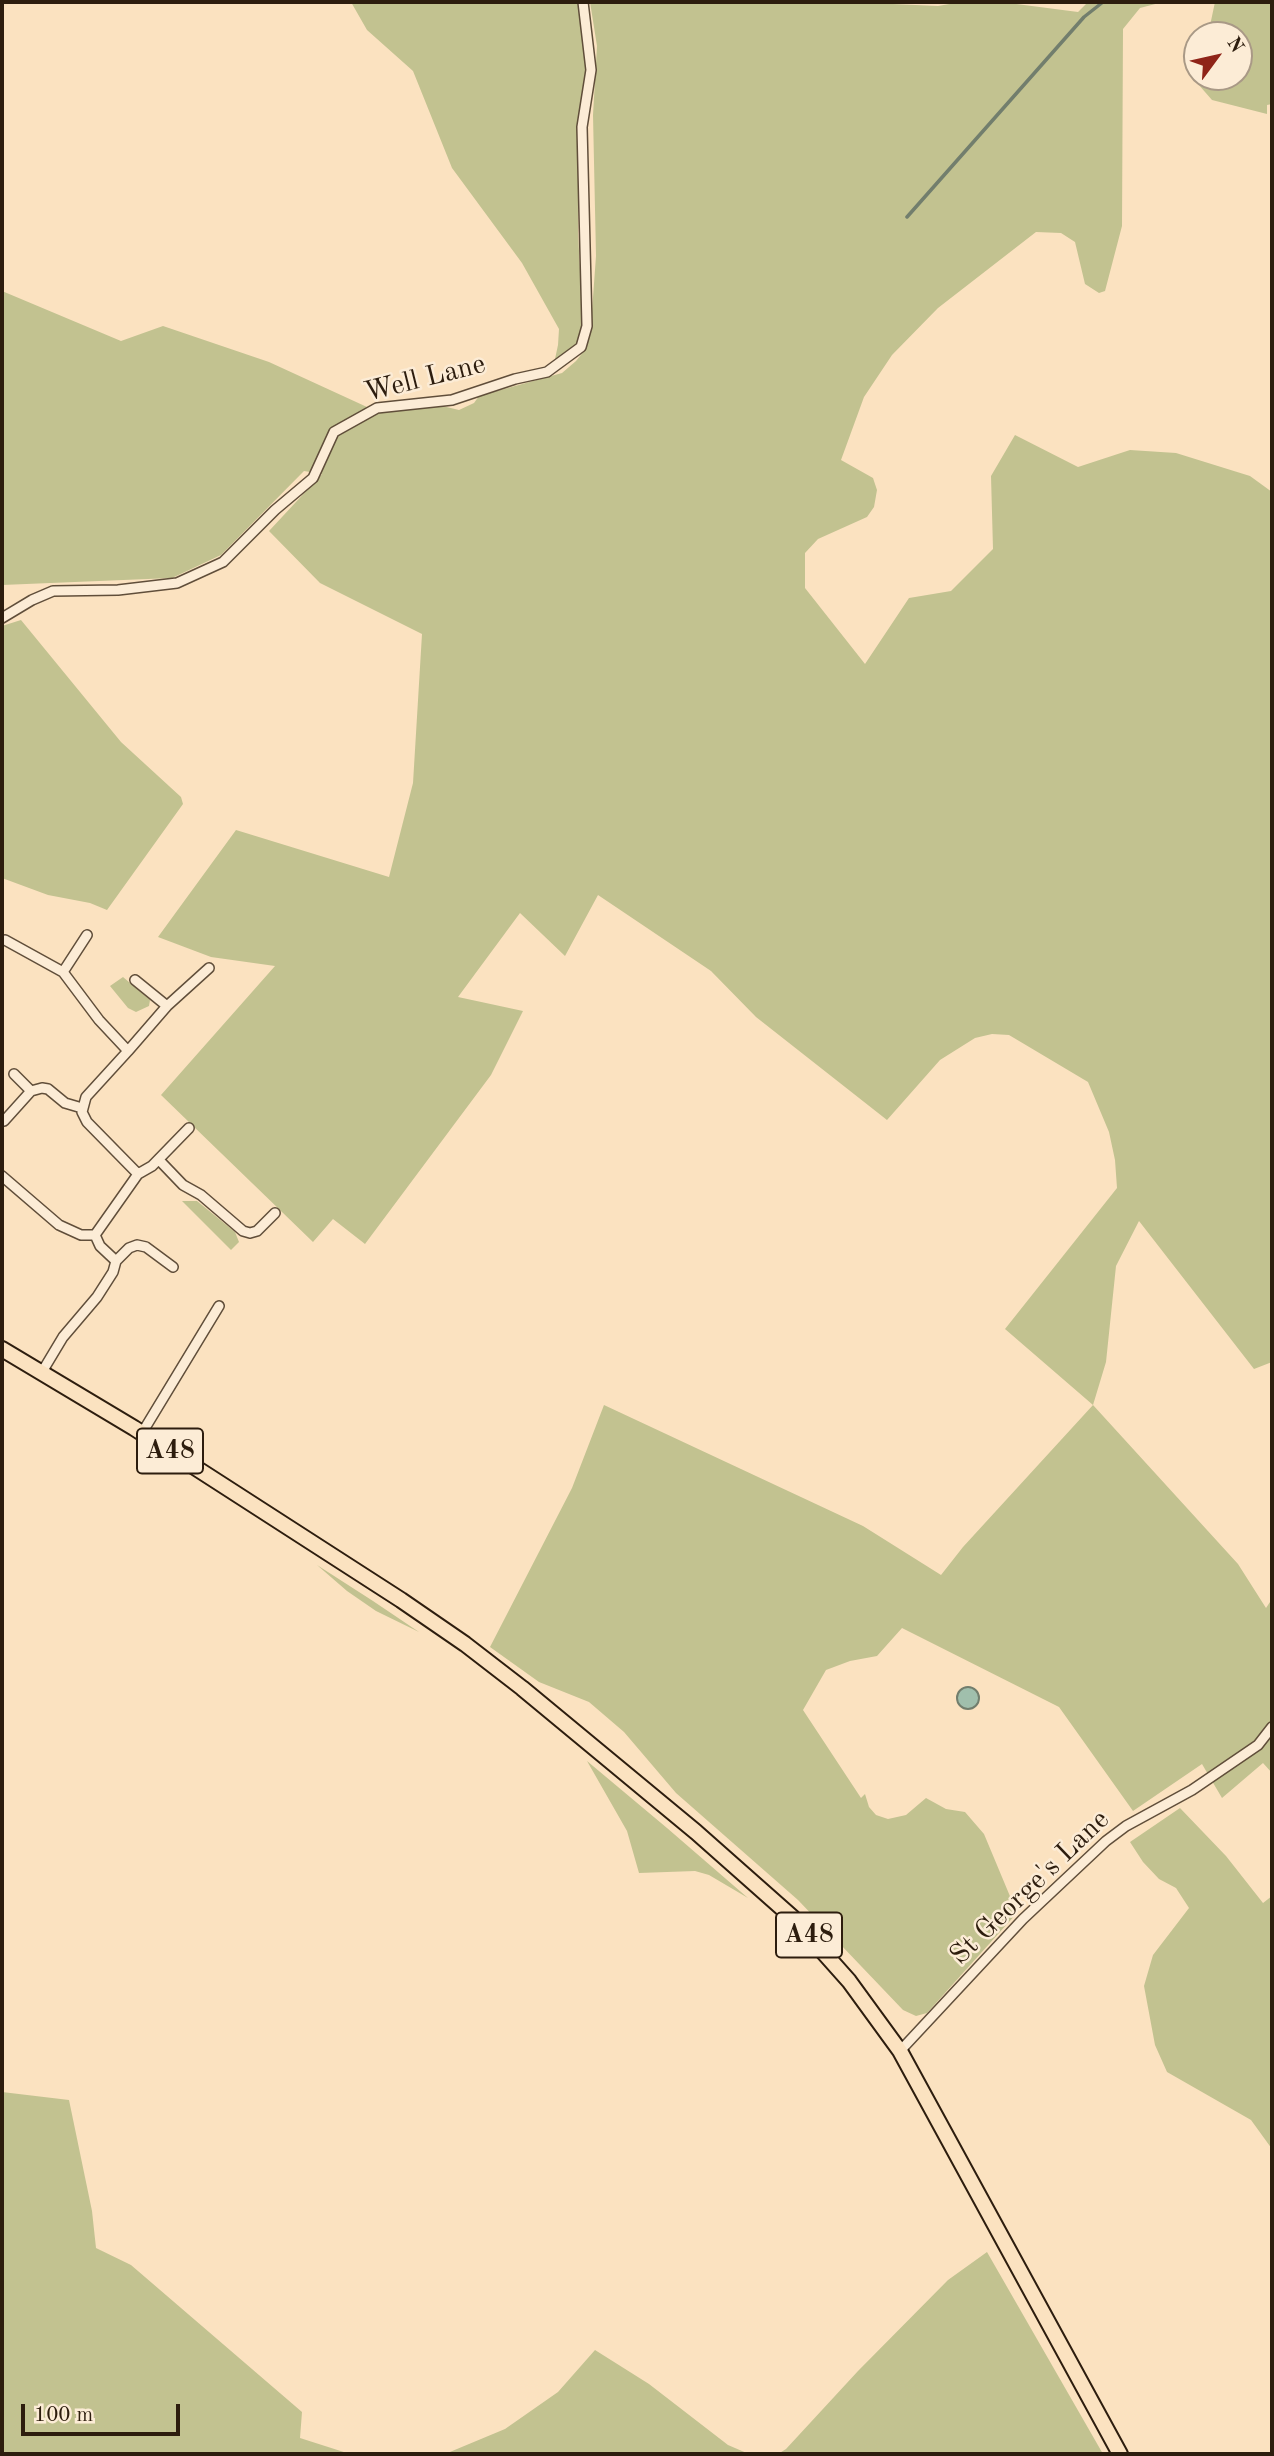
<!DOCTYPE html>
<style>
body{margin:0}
#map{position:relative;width:1274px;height:2456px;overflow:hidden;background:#fbe2c0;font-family:"Old Standard TT",serif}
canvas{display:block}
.frame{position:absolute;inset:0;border:4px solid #2d1d0e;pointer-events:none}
.north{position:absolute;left:1183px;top:21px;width:70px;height:70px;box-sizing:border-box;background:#fcecd6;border:2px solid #a99986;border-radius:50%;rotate:57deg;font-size:19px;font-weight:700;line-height:28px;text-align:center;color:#2d1d0e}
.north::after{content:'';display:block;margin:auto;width:24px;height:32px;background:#8f2418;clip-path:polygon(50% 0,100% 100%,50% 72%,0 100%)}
.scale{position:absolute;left:21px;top:2404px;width:159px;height:32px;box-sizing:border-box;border:4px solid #2d1d0e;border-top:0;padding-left:9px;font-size:21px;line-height:24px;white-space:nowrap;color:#2d1d0e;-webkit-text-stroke:5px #fcecd6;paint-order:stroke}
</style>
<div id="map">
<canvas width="1274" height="2456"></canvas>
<div class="frame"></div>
<div class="north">N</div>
<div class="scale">100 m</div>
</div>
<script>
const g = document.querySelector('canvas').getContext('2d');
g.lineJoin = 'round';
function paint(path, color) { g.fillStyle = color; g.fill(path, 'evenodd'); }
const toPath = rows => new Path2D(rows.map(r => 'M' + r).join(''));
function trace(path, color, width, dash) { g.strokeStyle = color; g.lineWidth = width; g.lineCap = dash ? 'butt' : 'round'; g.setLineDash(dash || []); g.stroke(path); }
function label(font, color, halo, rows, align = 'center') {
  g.font = font + ' "Old Standard TT",serif'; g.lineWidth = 5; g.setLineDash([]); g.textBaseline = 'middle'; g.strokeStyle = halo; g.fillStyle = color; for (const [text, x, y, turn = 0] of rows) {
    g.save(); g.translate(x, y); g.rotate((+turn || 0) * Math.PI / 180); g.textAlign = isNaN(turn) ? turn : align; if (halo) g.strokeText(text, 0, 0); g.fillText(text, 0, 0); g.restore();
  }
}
paint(toPath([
 [351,2,580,2,588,71,579,163,578,233,583,322,579,341,572,350,555,359,558,345,559,329,522,263,452,168,413,71,367,30],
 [590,2,848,2,938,6,961,2,1001,2,1078,12,1088,2,1163,2,1140,8,1123,29,1122,226,1105,291,1099,293,1085,284,1075,242,1061,233,1036,232,938,308,892,355,864,397,841,460,873,478,877,490,874,507,867,517,818,539,805,553,805,588,865,664,909,598,951,591,993,549,991,476,1015,435,1078,467,1130,450,1176,453,1250,476,1272,492,1272,1362,1254,1369,1139,1221,1116,1266,1106,1362,1093,1405,1238,1564,1266,1608,1272,1599,1272,1773,1263,1763,1222,1798,1202,1764,1133,1811,1059,1707,902,1628,877,1656,850,1661,826,1670,803,1710,861,1798,865,1794,869,1807,876,1815,888,1819,906,1815,926,1798,946,1809,965,1812,984,1834,1017,1913,927,2013,916,2016,903,2010,798,1900,676,1793,624,1732,589,1702,539,1682,490,1647,572,1488,604,1405,863,1526,941,1575,963,1547,1093,1405,1005,1329,1117,1188,1115,1160,1109,1132,1088,1082,1009,1035,992,1034,975,1038,940,1060,887,1120,756,1017,711,971,598,895,565,956,520,913,458,997,523,1011,491,1075,365,1244,333,1219,313,1242,161,1095,275,966,211,957,158,937,236,830,389,877,413,783,422,634,320,583,269,531,322,474,304,471,221,555,172,578,2,585,2,291,121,341,163,326,269,362,367,407,369,415,381,410,438,405,459,410,474,403,479,396,562,373,576,361,584,351,591,325,596,256,593,115,597,46],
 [1215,2,1272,2,1272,104,1267,105,1267,114,1212,100,1198,84,1200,77,1239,77,1239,35,1208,35],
 [21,620,121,742,181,797,183,804,107,910,90,903,48,895,2,878,2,626],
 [123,977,150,1000,149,1006,136,1012,128,1008,110,986],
 [182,1201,197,1201,235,1232,239,1242,231,1250],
 [317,1565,373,1601,419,1632,376,1611,347,1591],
 [587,1761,667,1828,748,1898,709,1875,695,1871,639,1873,627,1831],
 [1180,1808,1226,1856,1263,1903,1272,1896,1272,2149,1251,2120,1167,2072,1155,2045,1144,1986,1153,1955,1189,1908,1176,1888,1159,1879,1143,1862,1130,1842],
 [2,2092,69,2100,92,2211,96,2248,131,2265,302,2412,300,2438,350,2454,2,2454],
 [987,2252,1103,2454,778,2454,786,2449,858,2371,948,2280],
 [595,2350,649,2384,728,2445,749,2454,445,2454,505,2429,558,2392]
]), '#c2c290');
const water = toPath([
 '957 1698a11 11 0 1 1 22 0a11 11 0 1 1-22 0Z'
]);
paint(water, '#a0bfac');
trace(water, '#727e6d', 2);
trace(toPath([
 [907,217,1084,17,1103,2]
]), '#727e6d', 3.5);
const minor = toPath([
 [2,618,32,600,53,591,118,590,177,583,223,562,275,510,313,478,334,432,377,408,452,400,515,379,547,372,581,347,587,326,582,127,591,70,583,2],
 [5,940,63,972,99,1020,128,1051,86,1097,82,1112,87,1122,138,1174],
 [63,972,87,935],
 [135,980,167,1006],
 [128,1051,167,1006,209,968],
 [14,1074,31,1091],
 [4,1121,31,1091,42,1088,48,1089,65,1103,82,1108],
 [159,1160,183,1185,201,1195,243,1231,250,1233,257,1231,275,1213],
 [2,1176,59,1225,81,1235,95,1235,100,1246,116,1261],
 [95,1235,138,1174,152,1166,189,1128],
 [42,1372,63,1337,97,1297,113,1272,116,1261,129,1248,137,1245,146,1247,173,1267],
 [142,1433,219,1306],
 [900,2051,1023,1919,1106,1841,1126,1826,1192,1790,1258,1745,1272,1727]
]);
const primary = toPath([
 [2,1349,134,1428,401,1600,465,1644,522,1688,696,1832,792,1917,849,1981,900,2051,1120,2454]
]);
trace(minor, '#604e3a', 12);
trace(primary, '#2d1d0e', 18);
trace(minor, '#fcecd6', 9);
trace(primary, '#fbe2c0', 14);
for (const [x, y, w] of [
 [170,1451,66],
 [809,1935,66]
]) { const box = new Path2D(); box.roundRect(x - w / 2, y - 22.5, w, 45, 5); g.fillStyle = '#fcecd6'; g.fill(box); trace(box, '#2d1d0e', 2); }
label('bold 26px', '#2d1d0e', null, [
 ["A48",170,1451],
 ["A48",809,1935]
]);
label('28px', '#2d1d0e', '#fcecd6', [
 ["Well Lane",425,379,-14],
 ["St George's Lane",1030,1888,-44]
]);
</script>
